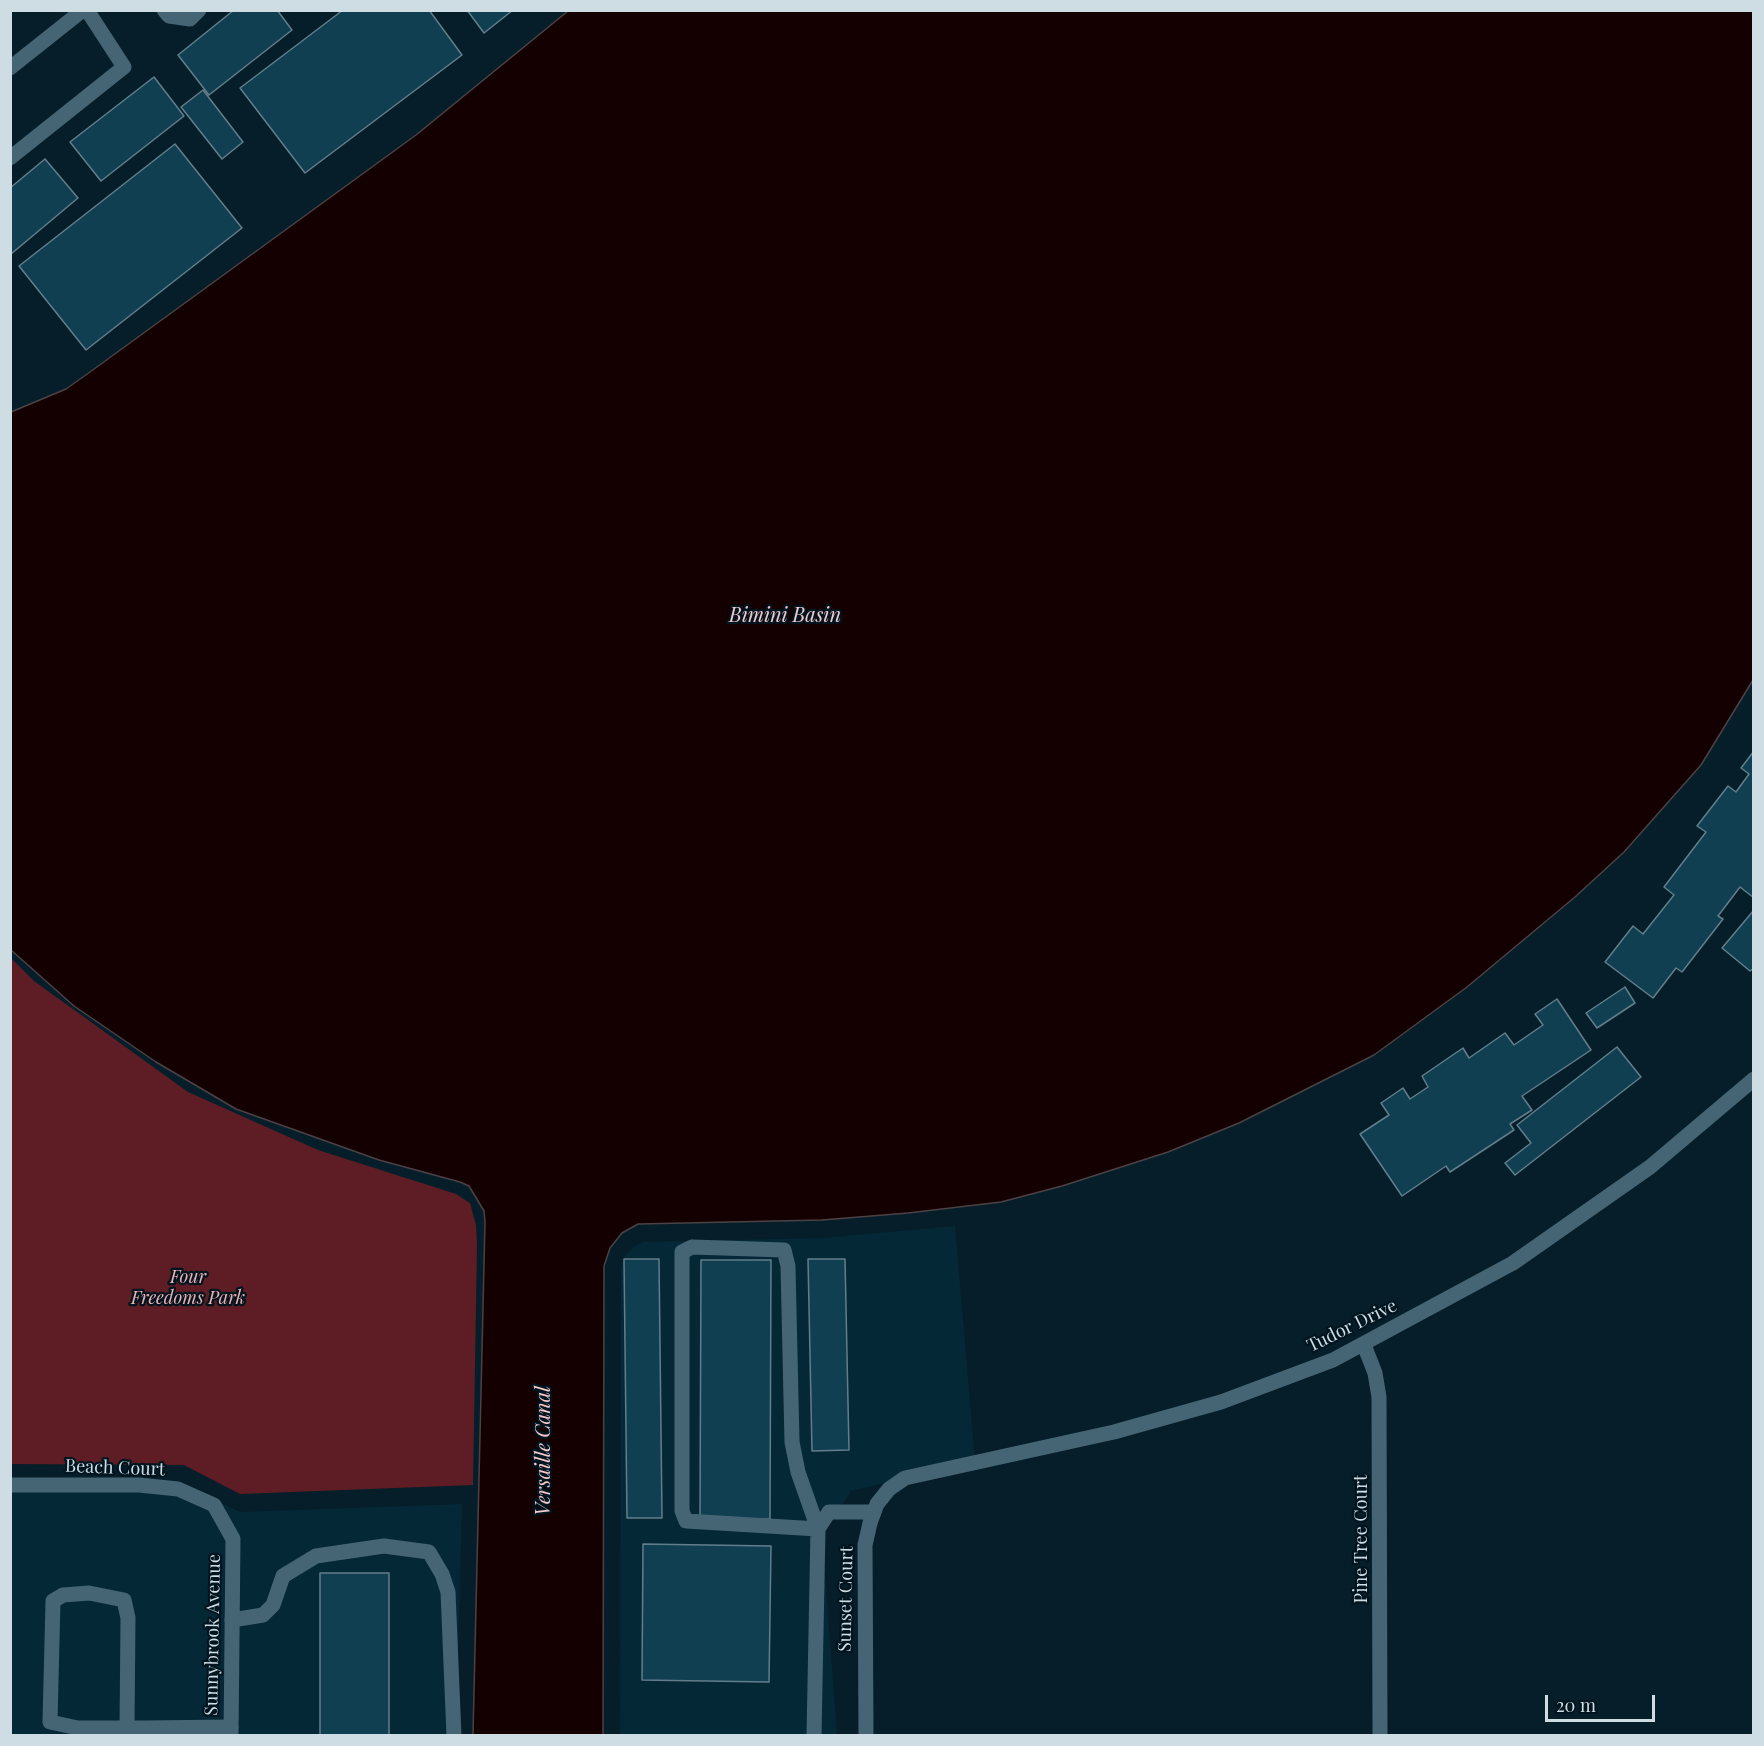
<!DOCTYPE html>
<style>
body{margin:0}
#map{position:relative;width:1764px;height:1746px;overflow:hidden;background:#061e29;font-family:"Playfair Display",serif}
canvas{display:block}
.frame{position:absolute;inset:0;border:12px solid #cedce3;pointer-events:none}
.scale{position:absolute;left:1545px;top:1695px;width:110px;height:27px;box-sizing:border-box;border:3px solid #cedce3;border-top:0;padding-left:8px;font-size:18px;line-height:21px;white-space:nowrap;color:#cedce3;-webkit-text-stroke:4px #00151f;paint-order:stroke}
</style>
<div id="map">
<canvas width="1764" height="1746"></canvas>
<div class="frame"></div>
<div class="scale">20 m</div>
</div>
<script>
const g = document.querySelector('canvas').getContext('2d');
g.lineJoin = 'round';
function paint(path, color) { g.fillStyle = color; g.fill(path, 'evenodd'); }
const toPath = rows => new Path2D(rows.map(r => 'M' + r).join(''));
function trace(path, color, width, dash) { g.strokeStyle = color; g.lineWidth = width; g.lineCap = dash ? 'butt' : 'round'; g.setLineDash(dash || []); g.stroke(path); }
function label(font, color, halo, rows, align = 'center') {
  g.font = font + ' "Playfair Display",serif'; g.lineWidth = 4.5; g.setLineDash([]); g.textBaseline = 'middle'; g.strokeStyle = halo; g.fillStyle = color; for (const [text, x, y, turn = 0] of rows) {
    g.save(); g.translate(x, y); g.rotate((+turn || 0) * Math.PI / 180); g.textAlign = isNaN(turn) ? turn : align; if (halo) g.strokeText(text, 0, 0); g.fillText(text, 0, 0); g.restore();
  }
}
paint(toPath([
 [955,1226,975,1461,851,1491,822,1535,837,1735,620,1736,621,1269,624,1257,632,1248,643,1242,823,1238],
 [10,1484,180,1484,240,1512,462,1504,456,1735,11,1735]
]), '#052836');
paint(toPath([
 [10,957,34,981,188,1092,318,1150,456,1194,470,1203,476,1225,477,1245,473,1485,240,1494,184,1465,11,1464]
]), '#5e1d25');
const water = toPath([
 [568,11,1753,11,1753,680,1701,765,1624,852,1575,897,1467,987,1374,1055,1239,1123,1168,1152,1062,1186,1001,1202,908,1213,822,1220,638,1224,622,1233,610,1248,604,1266,603,1735,473,1735,485,1222,484,1211,469,1186,460,1182,379,1160,236,1109,156,1062,74,1006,11,950,11,412,66,389,90,372,416,135,568,11]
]);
paint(water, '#140001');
trace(water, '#4c4245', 1.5);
const building = toPath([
 [234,10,277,10,292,30,209,95,178,55,234,10],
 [343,10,429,10,462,55,305,173,240,88,343,10],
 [467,10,513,10,484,33,467,10],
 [154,77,184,116,101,181,70,142,154,77],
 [203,90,243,142,222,159,181,107,203,90],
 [175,144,242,228,86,350,19,266,175,144],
 [45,159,78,198,11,254,10,188,45,159],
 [1754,751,1754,898,1740,887,1718,916,1723,919,1682,972,1676,968,1653,998,1605,962,1633,926,1643,934,1674,895,1664,887,1706,832,1697,826,1728,786,1736,792,1749,774,1741,768,1754,751],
 [1754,910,1754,968,1750,971,1722,948,1754,910],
 [1625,987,1635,1003,1597,1028,1586,1013,1625,987],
 [1557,999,1591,1050,1522,1096,1532,1110,1510,1124,1514,1130,1450,1172,1446,1166,1402,1196,1360,1134,1389,1115,1381,1103,1403,1088,1410,1099,1428,1087,1422,1076,1463,1048,1469,1058,1505,1033,1514,1045,1543,1025,1535,1014,1557,999],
 [1617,1047,1641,1077,1515,1175,1505,1163,1531,1143,1517,1125,1617,1047],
 [624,1259,659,1259,662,1518,627,1518,624,1259],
 [808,1259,845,1259,849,1450,812,1451,808,1259],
 [701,1260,771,1260,770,1519,700,1519,701,1260],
 [643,1544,771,1546,769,1682,642,1680,643,1544],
 [320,1573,389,1573,389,1736,320,1736,320,1573]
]);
paint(building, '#103f52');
trace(building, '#637e8b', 1.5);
trace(toPath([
 [164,10,169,16,190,19,199,10],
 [10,158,124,67,87,10],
 [692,1247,784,1250,788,1266,792,1442,798,1472,818,1529,686,1521,682,1511,682,1252,692,1247],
 [232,1620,263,1615,273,1605,283,1576,316,1556,384,1546,429,1552,442,1574,448,1592,454,1736],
 [127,1728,128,1618,124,1600,89,1593,63,1595,53,1601,50,1722,78,1728,143,1728,231,1727],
 [814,1736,818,1529,829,1512,874,1512]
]), '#456574', 15);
trace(toPath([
 [10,68,83,10],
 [1364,1345,1375,1373,1379,1397,1380,1736],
 [10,1485,139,1485,178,1489,214,1505,233,1539,231,1736],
 [866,1736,865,1545,870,1523,877,1504,889,1489,905,1478,1114,1432,1221,1402,1333,1360,1513,1263,1650,1167,1754,1079]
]), '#456574', 15);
label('italic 18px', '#f3b1b3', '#00151f', [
 ["Four",188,1277],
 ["Freedoms Park",188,1298]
]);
label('18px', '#cedce3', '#00151f', [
 ["Tudor Drive",1352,1326,-26],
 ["Beach Court",115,1468,2],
 ["Pine Tree Court",1361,1539,-90],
 ["Sunset Court",846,1599,-89],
 ["Sunnybrook Avenue",213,1635,-89]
]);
label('italic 20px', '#f7c9cb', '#00151f', [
 ["Bimini Basin",785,616],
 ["Versaille Canal",544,1451,-90]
]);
</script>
